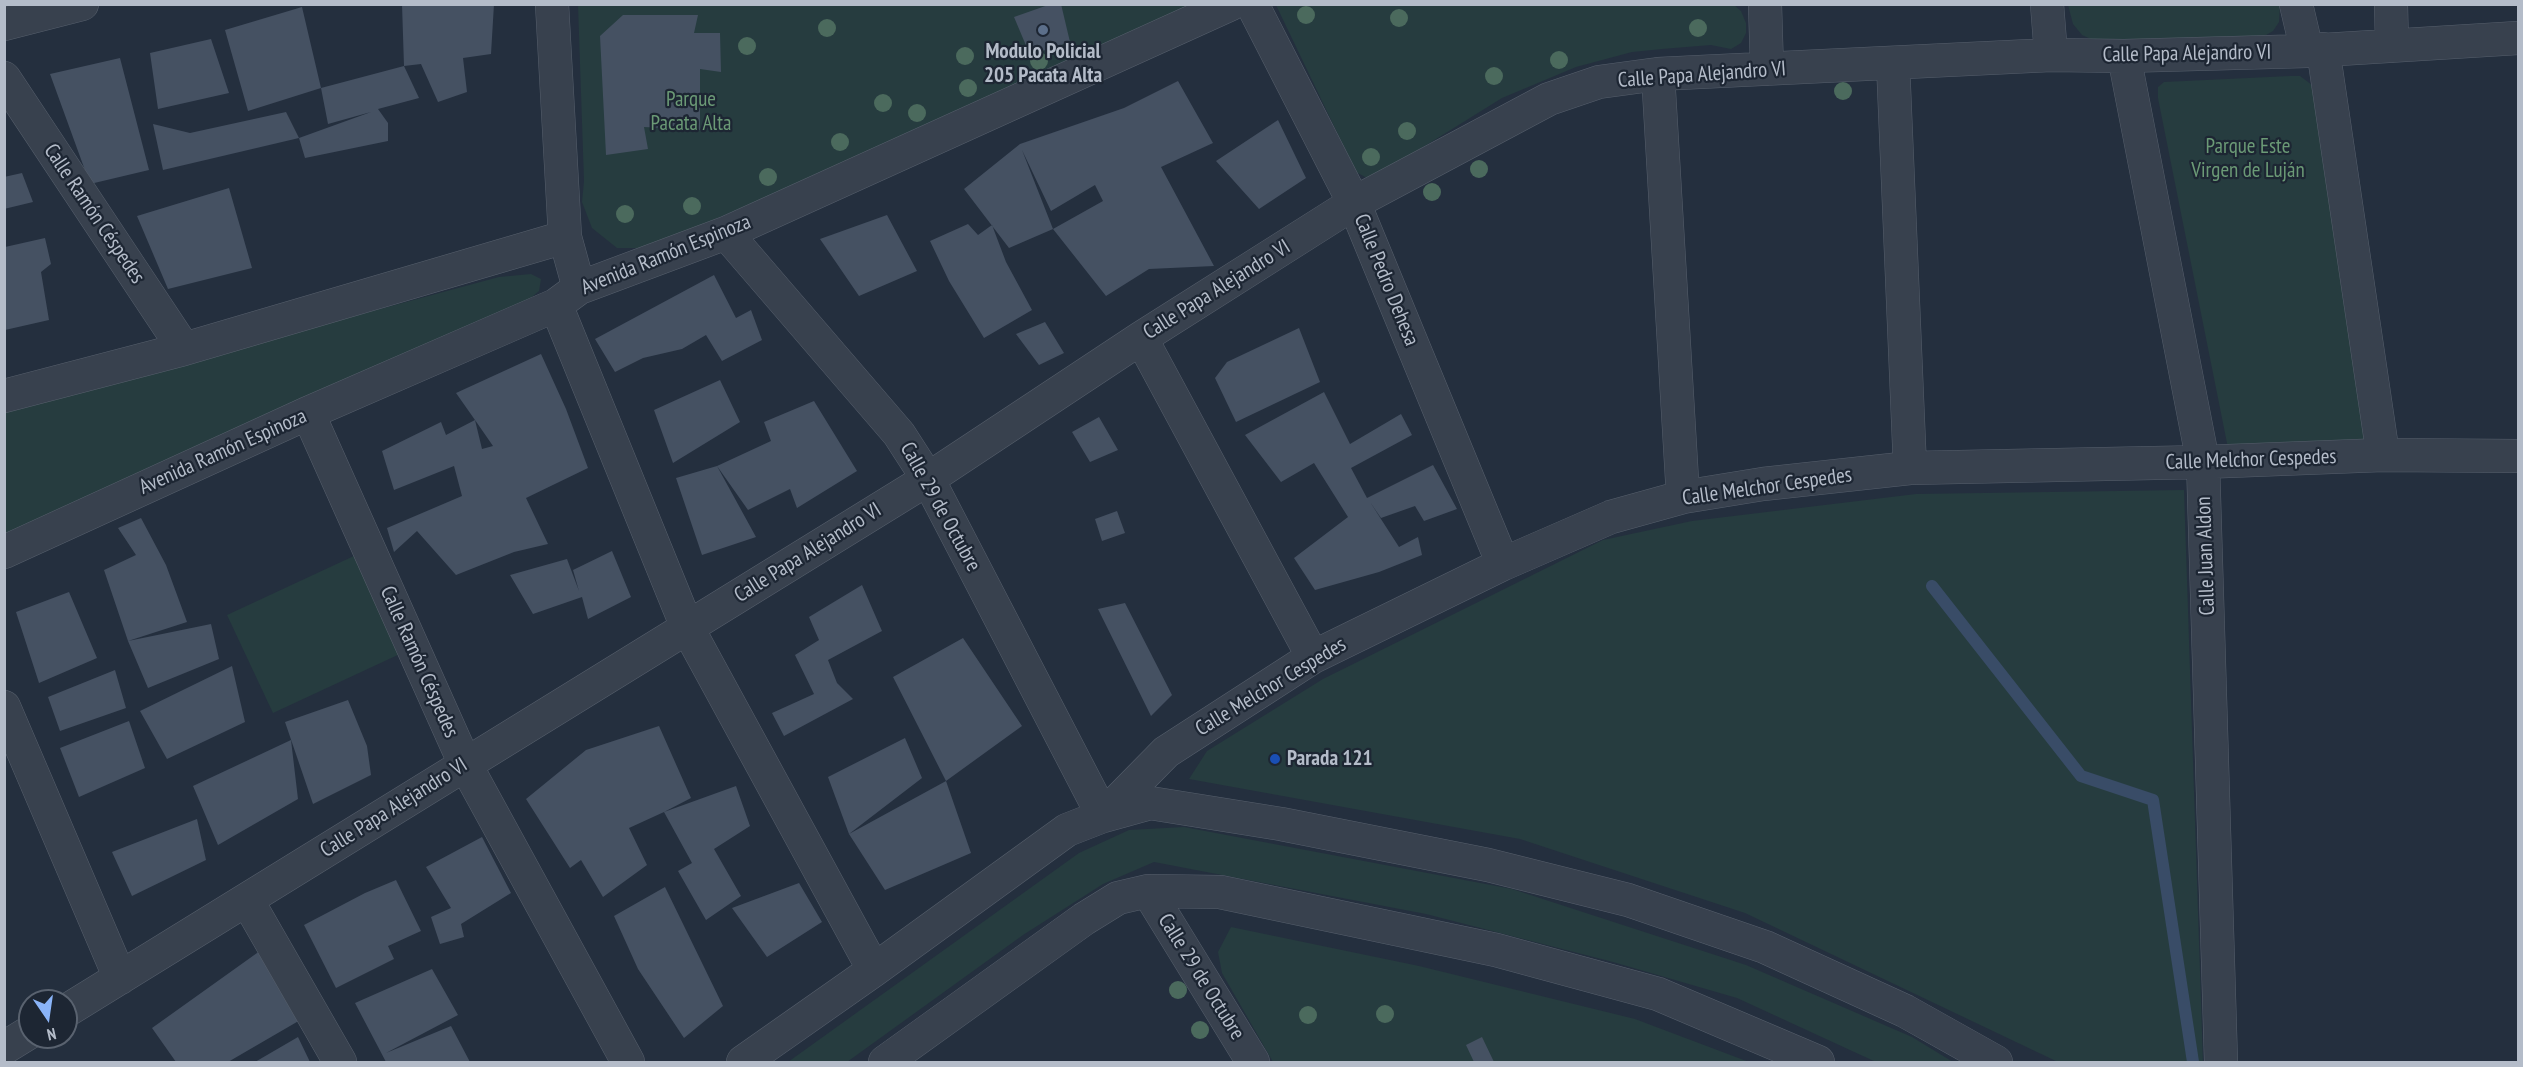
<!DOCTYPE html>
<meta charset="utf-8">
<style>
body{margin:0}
#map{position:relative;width:2523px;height:1067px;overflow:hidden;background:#242f3e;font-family:"PT Sans Narrow",sans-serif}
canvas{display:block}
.frame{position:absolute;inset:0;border:6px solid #b4bcc9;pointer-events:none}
.north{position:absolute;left:18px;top:989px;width:60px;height:60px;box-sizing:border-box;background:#1d2633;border:2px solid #59626f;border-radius:50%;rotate:167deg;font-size:16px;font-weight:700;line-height:24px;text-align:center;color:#b4bcc9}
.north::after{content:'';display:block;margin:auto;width:21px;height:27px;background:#8ab4f8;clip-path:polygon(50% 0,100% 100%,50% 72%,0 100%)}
</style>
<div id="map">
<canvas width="2523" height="1067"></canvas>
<div class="frame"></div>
<div class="north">N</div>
</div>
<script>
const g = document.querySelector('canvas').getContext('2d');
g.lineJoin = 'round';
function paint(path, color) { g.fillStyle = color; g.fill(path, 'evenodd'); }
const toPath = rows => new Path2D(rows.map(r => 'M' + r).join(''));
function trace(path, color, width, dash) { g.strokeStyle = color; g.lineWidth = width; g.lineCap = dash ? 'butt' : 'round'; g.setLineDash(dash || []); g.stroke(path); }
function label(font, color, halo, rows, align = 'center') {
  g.font = font + ' "PT Sans Narrow",sans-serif'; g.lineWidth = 4.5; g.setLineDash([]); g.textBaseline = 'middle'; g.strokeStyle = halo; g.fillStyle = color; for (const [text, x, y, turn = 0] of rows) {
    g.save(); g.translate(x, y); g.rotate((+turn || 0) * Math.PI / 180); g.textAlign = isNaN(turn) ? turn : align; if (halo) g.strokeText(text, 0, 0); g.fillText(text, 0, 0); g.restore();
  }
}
paint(toPath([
 [2280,4,2279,22,2273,31,2261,38,2095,41,2082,35,2073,24,2068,5],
 [578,5,1214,5,648,248,617,248,592,228,582,202,584,181],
 [1276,5,1734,5,1741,11,1746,23,1746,33,1741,43,1731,49,1711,45,1662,49,1632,52,1576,67,1502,98,1383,172,1367,178,1356,172],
 [2290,76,2300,76,2312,85,2369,442,2228,448,2158,98,2158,87,2164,82],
 [531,274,541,279,539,291,526,302,5,536,5,410,499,277],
 [2184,490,2203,1062,2058,1062,1745,913,1520,839,1189,779,1207,751,1323,679,1603,540,1692,521,1916,494],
 [356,555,402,653,273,713,227,615],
 [1184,827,1512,889,1746,965,1912,1037,1953,1062,1876,1062,1737,998,1613,962,1426,914,1154,862,1103,884,1023,935,847,1062,788,1062,1079,853,1129,830],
 [1231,927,1419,966,1635,1019,1749,1062,1273,1062,1222,973,1218,952]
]), '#263c3f');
trace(toPath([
 [1932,586,2081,776,2153,800,2193,1062]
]), '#394c67', 12);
paint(toPath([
 [402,4,494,4,491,54,463,58,467,92,438,102,421,64,404,66,419,98,378,109,388,123,388,141,305,158,299,138,163,170,153,124,190,133,286,112,299,138,371,112,328,124,321,88,404,66],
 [1051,4,1061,4,1070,42,1030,55,1014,17],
 [302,7,321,88,248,111,225,30],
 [623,15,698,15,694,33,720,33,721,72,700,69,700,130,644,127,648,149,606,155,600,36],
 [211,39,229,93,158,109,150,53],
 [120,58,149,170,90,184,50,74],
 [1178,81,1213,143,1161,167,1214,266,1149,269,1106,296,1053,229,1009,248,964,189,1020,144,1124,108],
 [1022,150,1051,211,1095,185,1103,201,1053,229],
 [1278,120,1306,178,1259,209,1216,161],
 [22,173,33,202,4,209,4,177],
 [229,188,252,268,168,289,137,216],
 [887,215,917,271,859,296,820,239],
 [968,224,978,235,992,225,1006,262,1032,310,984,338,949,281,930,241],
 [45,238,51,264,41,272,49,320,5,330,5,247],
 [714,275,736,318,751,310,762,340,722,361,706,335,682,349,643,358,615,372,595,339],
 [1045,322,1064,353,1039,365,1016,334],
 [1299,328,1320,382,1236,422,1215,378,1227,362],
 [541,354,566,409,588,468,526,498,548,544,514,552,456,575,417,531,394,552,387,528,462,496,454,466,394,490,382,451,441,422,446,435,475,420,456,393],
 [475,420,493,446,482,449],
 [720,380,740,422,673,463,654,410],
 [1324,392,1350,444,1401,414,1412,435,1351,468,1367,498,1433,465,1457,509,1424,521,1415,506,1381,518,1370,502,1399,547,1418,537,1422,555,1379,572,1315,590,1294,558,1348,517,1314,463,1281,482,1245,435],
 [814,401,857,471,797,508,790,489,748,510,717,466,771,441,764,422],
 [1099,417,1118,450,1090,462,1072,432],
 [717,466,756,537,702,555,676,478],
 [1117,511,1125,533,1102,541,1095,519],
 [141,518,166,565,187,622,128,641,211,624,219,659,148,688,128,641,104,570,136,555,118,528],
 [612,551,631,597,588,619,582,597,533,614,510,575,567,559,579,591,573,570],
 [862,585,882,631,828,660,837,683,853,699,784,736,772,713,814,694,795,655,819,640,809,617],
 [69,592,97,658,39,683,16,612],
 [1125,603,1172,695,1151,716,1098,609],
 [963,638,1022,726,946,781,893,677],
 [232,666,245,722,167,759,140,711],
 [115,670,126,708,60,731,48,697],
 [348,700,367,746,371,775,313,804,285,722],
 [129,721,145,768,79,797,60,748],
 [659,726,691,798,664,812,736,786,750,826,714,849,741,896,706,920,678,871,692,863,664,812,629,828,647,865,603,897,581,860,570,868,526,799,586,750],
 [905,738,922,778,849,834,828,777],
 [291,740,298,799,218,845,193,786],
 [946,781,971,853,885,890,849,834],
 [197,819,206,860,132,896,112,852],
 [482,837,511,893,461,924,464,937,440,944,431,917,451,908,426,867],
 [396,880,421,931,388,946,394,959,336,988,304,925,365,893],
 [799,883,822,922,767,957,732,908],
 [665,887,723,1006,684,1038,638,969,614,916],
 [264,948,302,1019,228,1062,176,1062,152,1028],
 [432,969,458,1015,386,1053,451,1026,470,1062,386,1062,355,1003],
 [298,1037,310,1062,255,1062],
 [1482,1037,1494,1062,1474,1062,1466,1045]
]), '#455162');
const minor = toPath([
 [552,4,565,237,579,288],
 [1252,4,1354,203,1503,564],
 [1765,4,1767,69],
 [2047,4,2051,55],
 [2296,4,2307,51],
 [2391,4,2392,46],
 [4,24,82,4],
 [2323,49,2383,455],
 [2124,56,2203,462,2221,1062],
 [1893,63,1910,468],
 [1658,74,1683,497],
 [4,78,184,349],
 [726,233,899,434,928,479,1103,816],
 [556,305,687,627,874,970],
 [1141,338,1313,657],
 [4,396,184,349,565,237],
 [308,413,465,764,628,1062],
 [4,552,308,413,556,305,579,288,726,233,1231,4],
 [4,707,120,978],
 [1103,816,1166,752,1313,657,1503,564,1611,517,1683,497,1763,484,1910,468,2203,462,2383,455,2518,456],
 [1148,891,1253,1062],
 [247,900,340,1062],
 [66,1011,928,479,1141,338,1354,203,1549,99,1599,82,1658,74,2051,55,2124,56,2307,51,2518,38],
 [4,1048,30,1032],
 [743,1062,874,970,1067,830,1103,816,1150,803,1281,824,1488,865,1628,900,1765,947,1905,1011,1996,1062],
 [885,1062,1084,919,1118,898,1148,891,1220,892,1496,950,1658,994,1818,1062]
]);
trace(minor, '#565f6c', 34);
trace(minor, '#38414e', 33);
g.fillStyle = '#4b6a5d';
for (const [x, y] of [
 [1306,15],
 [1399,18],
 [827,28],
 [1698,28],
 [747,46],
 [965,56],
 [1559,60],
 [1039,61],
 [1494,76],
 [968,88],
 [1843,91],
 [883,103],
 [917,113],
 [1407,131],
 [840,142],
 [1371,157],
 [1479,169],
 [768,177],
 [1432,192],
 [692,206],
 [625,214],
 [1178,990],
 [1385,1014],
 [1308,1015],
 [1200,1030]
]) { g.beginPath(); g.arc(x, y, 9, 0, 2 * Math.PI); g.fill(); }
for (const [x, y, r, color] of [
 [1043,30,6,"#5c6f8a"],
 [1275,759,6,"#1a4fb4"]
]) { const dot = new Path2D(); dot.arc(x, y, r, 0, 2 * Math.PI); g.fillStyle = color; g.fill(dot); trace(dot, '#1d2633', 2); }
label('bold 21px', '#b4bcc9', '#1d2633', [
 ["Modulo Policial",1043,52],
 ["205 Pacata Alta",1043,76],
 ["Parada 121",1287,759,"left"]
]);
label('21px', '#b4bcc9', '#1d2633', [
 ["Calle Papa Alejandro VI",2187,54,-1],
 ["Calle Papa Alejandro VI",1702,75,-4],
 ["Calle Ramón Céspedes",94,214,56],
 ["Avenida Ramón Espinoza",666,255,-22],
 ["Calle Pedro Dehesa",1386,280,68],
 ["Calle Papa Alejandro VI",1217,290,-32],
 ["Avenida Ramón Espinoza",223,452,-24],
 ["Calle Melchor Cespedes",2251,460,-2],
 ["Calle Melchor Cespedes",1767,487,-8],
 ["Calle 29 de Octubre",940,507,61],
 ["Calle Papa Alejandro VI",808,553,-32],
 ["Calle Juan Aldon",2206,556,-92],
 ["Calle Ramón Céspedes",419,662,66],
 ["Calle Melchor Cespedes",1271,687,-31],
 ["Calle Papa Alejandro VI",394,808,-32],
 ["Calle 29 de Octubre",1201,977,58]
]);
label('21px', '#6b9a76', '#1d2633', [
 ["Parque",691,100],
 ["Pacata Alta",691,124],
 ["Parque Este",2248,147],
 ["Virgen de Luján",2248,171]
]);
</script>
